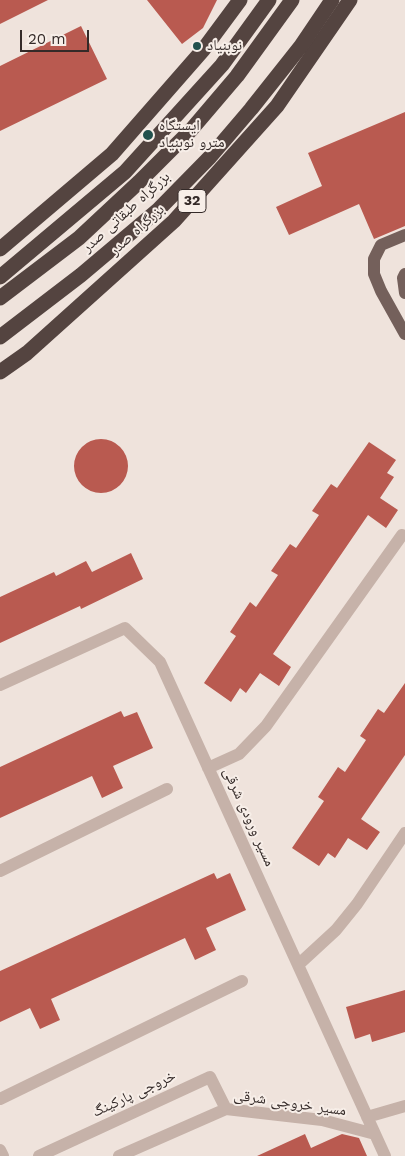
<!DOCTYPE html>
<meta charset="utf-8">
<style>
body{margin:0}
#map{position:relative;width:405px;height:1156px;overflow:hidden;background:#efe3dc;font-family:"Work Sans",sans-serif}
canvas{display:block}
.scale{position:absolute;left:20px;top:30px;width:69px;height:22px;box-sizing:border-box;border:2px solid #342a28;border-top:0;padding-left:6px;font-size:15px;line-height:18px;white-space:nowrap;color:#342a28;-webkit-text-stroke:4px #f7eee8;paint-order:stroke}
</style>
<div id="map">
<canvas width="405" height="1156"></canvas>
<div class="scale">20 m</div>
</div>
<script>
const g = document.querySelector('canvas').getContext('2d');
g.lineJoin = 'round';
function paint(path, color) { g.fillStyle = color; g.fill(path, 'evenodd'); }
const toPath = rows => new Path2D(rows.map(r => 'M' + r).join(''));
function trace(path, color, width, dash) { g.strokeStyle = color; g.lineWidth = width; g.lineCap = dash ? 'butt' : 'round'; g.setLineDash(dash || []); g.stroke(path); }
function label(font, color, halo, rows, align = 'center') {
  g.font = font + ' "Work Sans","Noto Naskh Arabic",sans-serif'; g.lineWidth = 4; g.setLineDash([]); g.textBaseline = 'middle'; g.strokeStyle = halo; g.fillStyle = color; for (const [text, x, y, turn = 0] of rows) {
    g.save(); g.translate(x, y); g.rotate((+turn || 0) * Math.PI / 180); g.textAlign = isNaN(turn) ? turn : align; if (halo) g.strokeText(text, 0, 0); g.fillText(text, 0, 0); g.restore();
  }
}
paint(toPath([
 [0,0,48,0,0,24],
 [147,0,217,0,203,28,182,44],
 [81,26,107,79,0,131,0,66],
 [405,112,405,226,374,239,359,204,289,235,276,207,322,186,308,153],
 '74 466a27 27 0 1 1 54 0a27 27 0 1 1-54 0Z',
 [369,442,396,460,387,473,394,477,380,498,398,510,386,528,368,515,273,654,291,667,279,686,260,673,246,693,240,688,231,702,204,683,236,636,230,632,250,602,256,607,278,575,271,571,290,544,296,548,319,515,312,511,331,484,337,488],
 [131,553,143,579,81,609,80,606,0,643,0,597,54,572,56,576,86,561,92,572],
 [405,683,405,755,361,819,380,832,367,850,348,838,335,858,328,853,319,866,292,848,324,801,318,797,338,767,345,772,366,740,360,736,378,709,384,713],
 [121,711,124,717,137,712,153,748,113,766,123,788,102,798,92,776,0,818,0,767],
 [214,873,217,879,230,873,246,910,206,928,216,950,195,960,185,938,51,999,60,1020,40,1029,30,1008,0,1022,0,971],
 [405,990,405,1032,372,1042,370,1034,355,1039,346,1007],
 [305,1134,311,1148,342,1134,359,1138,367,1156,257,1156]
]), '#b95a50');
trace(toPath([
 [0,685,125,628,160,662,385,1156],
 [208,768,239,754,266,726,402,535],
 [0,871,167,789],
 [298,965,336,930,357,904,405,833],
 [0,1099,242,981],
 [367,1117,405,1106],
 [0,1150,3,1156],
 [39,1156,210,1077,226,1109],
 [119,1156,226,1109,322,1120,375,1134]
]), '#c6b2a9', 12);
trace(toPath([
 [405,235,381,245,374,259,374,274,381,291,405,334],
 [405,274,403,278,405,293]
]), '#74605b', 12);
trace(toPath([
 [0,249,112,154,203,50,240,0],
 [0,277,125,172,222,65,269,0],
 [0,372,27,353,174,221,277,106,350,0]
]), '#544440', 15);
trace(toPath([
 [0,298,79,238,139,182,191,130,237,76,292,0],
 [0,337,81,275,158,210,210,157,251,109,301,46,332,0]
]), '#544440', 15);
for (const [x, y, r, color] of [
 [197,46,5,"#22514d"],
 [148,135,6,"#22514d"]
]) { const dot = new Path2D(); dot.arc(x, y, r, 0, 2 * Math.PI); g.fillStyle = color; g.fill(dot); trace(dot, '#f7eee8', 2); }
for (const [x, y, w] of [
 [192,201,28]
]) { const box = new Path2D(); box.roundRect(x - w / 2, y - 11.5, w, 23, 4); g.fillStyle = '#f7eee8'; g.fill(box); trace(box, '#342a28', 1); }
label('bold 14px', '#342a28', null, [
 ["32",192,201]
]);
label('15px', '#342a28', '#f7eee8', [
 ["نوبنیاد",207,46],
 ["ایستگاه",159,126],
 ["مترو نوبنیاد",159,143]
], 'left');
label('15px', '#342a28', '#f7eee8', [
 ["بزرگراه طبقاتی صدر",126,212,-42],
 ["بزرگراه صدر",137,230,-42],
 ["مسیر ورودی شرقی",249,817,66],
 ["خروجی پارکینگ",134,1094,-25],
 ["مسیر خروجی شرقی",290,1103,8]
]);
</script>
